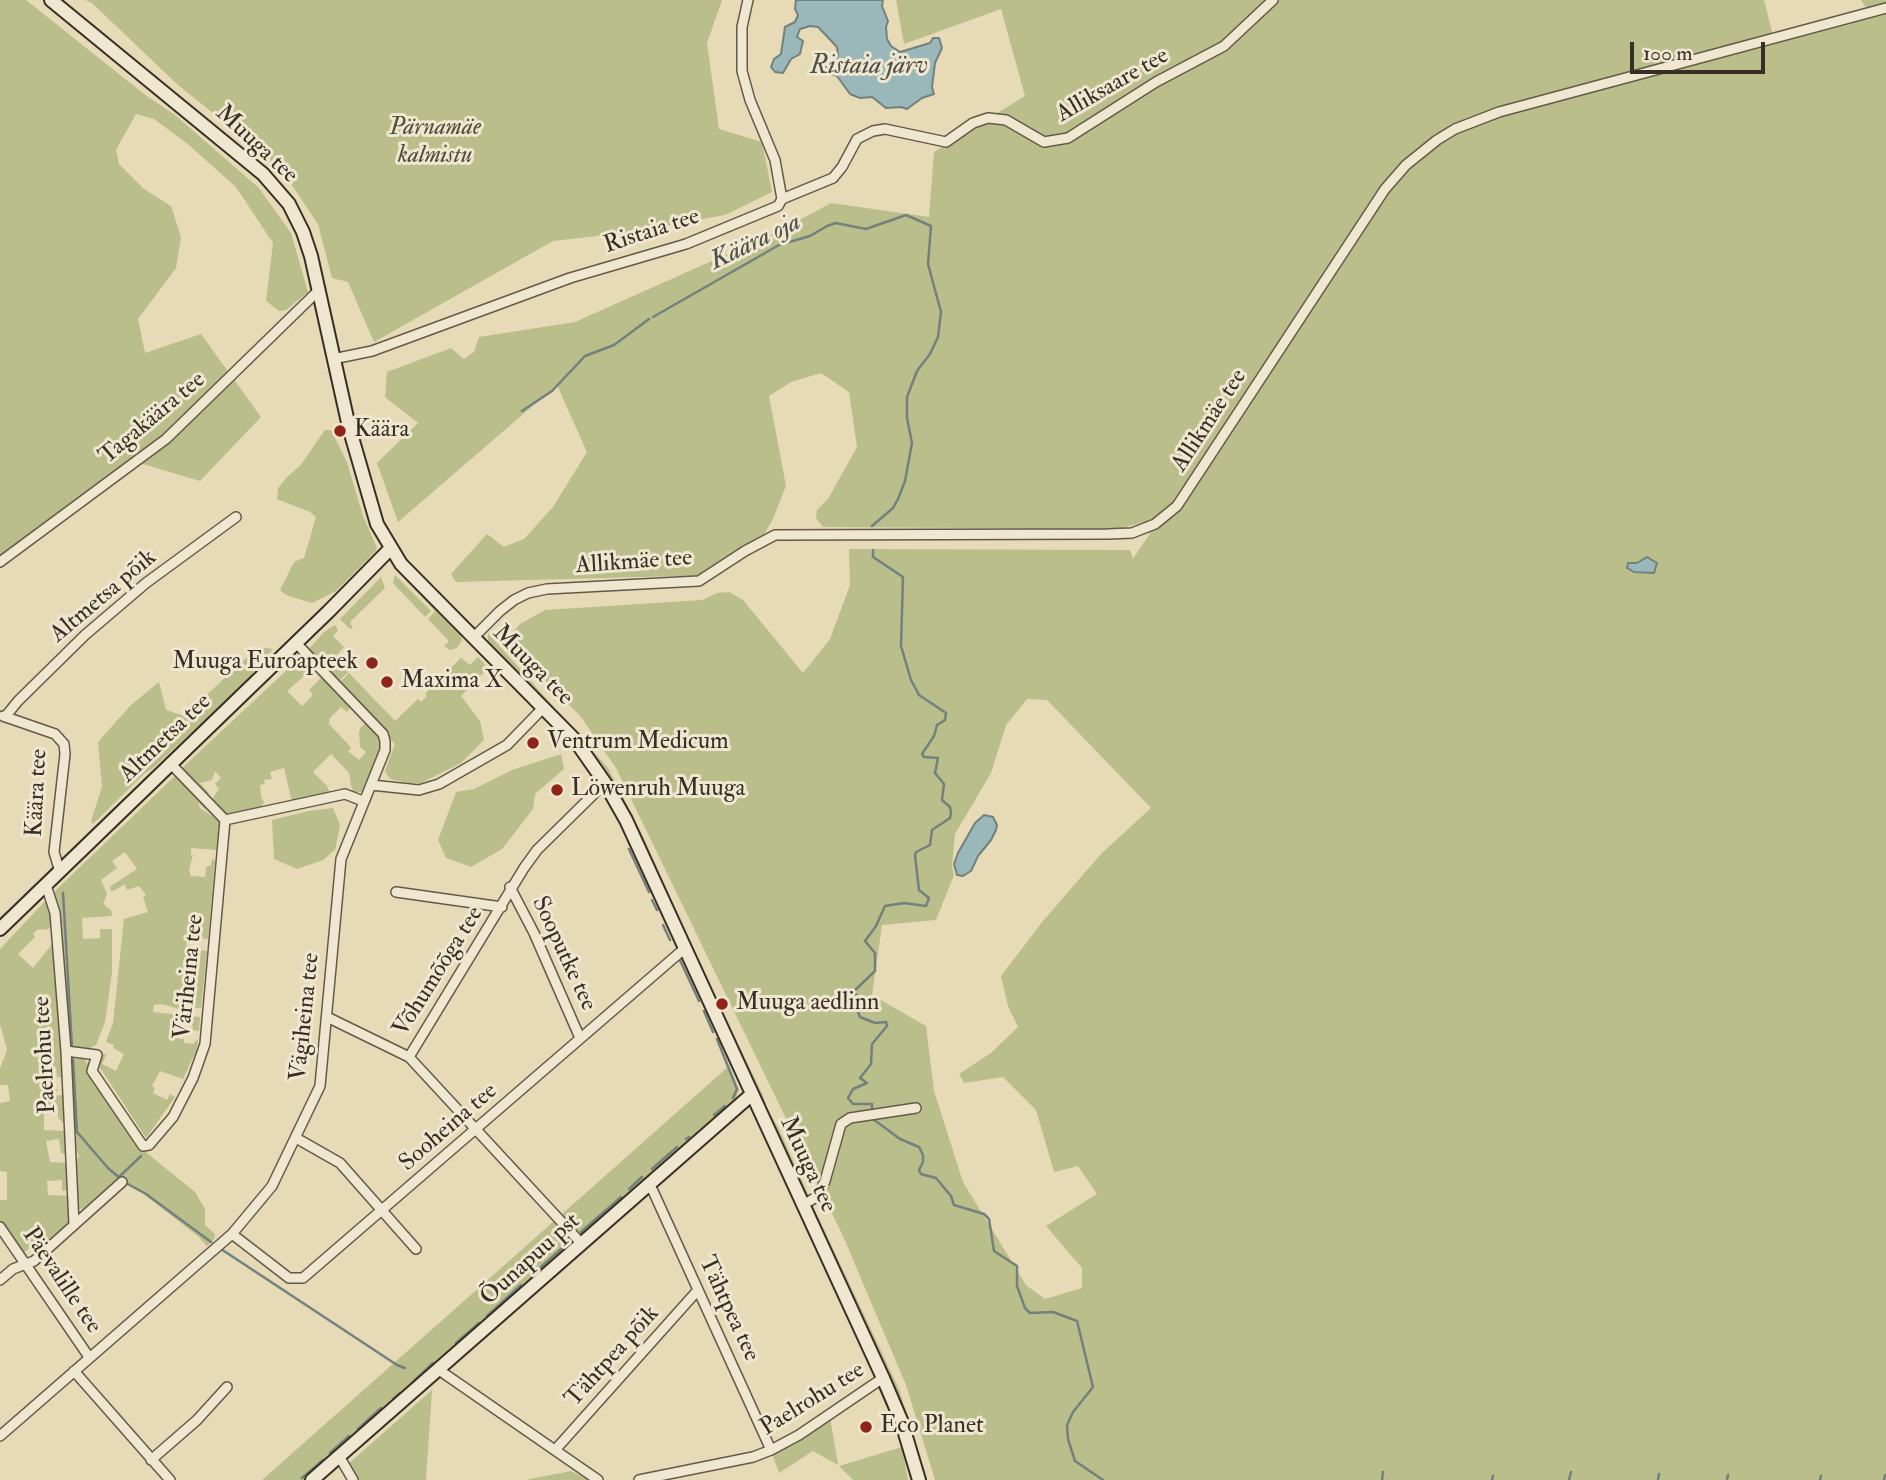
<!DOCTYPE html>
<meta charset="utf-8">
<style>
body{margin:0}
#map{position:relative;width:1886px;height:1480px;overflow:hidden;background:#e6dab7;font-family:"IM FELL Double Pica",serif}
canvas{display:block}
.scale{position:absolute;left:1630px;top:42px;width:135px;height:32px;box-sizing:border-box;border:4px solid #382e24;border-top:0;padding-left:9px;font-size:21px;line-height:24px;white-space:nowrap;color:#382e24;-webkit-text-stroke:5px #efe7d0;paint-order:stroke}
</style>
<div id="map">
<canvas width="1886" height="1480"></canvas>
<div class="scale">100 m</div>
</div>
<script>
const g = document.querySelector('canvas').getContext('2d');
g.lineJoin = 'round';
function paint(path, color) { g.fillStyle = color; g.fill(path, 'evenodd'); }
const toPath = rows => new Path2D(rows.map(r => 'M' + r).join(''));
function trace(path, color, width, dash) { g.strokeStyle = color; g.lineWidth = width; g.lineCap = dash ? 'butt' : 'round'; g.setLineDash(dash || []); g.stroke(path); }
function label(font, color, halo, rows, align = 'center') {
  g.font = font + ' "IM FELL Double Pica",serif'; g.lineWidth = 6; g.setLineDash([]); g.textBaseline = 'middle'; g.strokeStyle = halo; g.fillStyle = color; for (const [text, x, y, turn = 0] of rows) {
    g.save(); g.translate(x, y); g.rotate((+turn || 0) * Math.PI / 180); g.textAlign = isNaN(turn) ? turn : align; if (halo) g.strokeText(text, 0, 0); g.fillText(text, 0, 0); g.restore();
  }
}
paint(toPath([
 [0,0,26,0,144,94,175,115,259,188,291,233,308,292,286,310,279,311,266,301,273,243,236,187,189,145,154,119,136,114,116,150,119,164,144,189,171,206,181,237,176,268,138,319,145,353,201,334,261,417,200,481,129,460,0,556],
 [85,0,722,0,707,43,719,129,762,142,772,192,725,215,632,232,553,241,374,342,348,282,332,278,318,224,287,178,243,137,178,85,92,3],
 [896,0,1764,0,1773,36,1867,9,1861,0,1886,0,1886,1480,935,1480,906,1385,843,1236,616,768,581,717,505,640,520,624,545,610,702,600,717,593,729,592,743,600,803,673,830,639,850,585,849,549,1130,550,1133,559,1165,511,1148,521,1117,529,823,527,816,518,817,510,828,499,857,447,849,392,821,373,791,382,769,396,786,486,773,519,761,540,714,575,456,582,451,574,487,534,504,547,524,539,553,507,587,452,557,385,398,522,377,463,418,423,385,397,387,372,451,348,464,359,474,352,479,337,575,322,779,231,831,203,929,217,934,152,1025,96,1001,9,904,44],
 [1027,699,1047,700,1151,808,1101,854,1043,921,1001,976,1008,1006,1018,1027,991,1053,959,1074,964,1083,1003,1077,1036,1110,1054,1172,1078,1166,1097,1194,1046,1226,1082,1268,1082,1288,1045,1299,1026,1285,963,1182,934,1091,926,1026,872,995,882,925,936,920,954,875,952,866,955,834,991,773,1006,725],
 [325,430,331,430,347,462,363,516,377,548,375,552,336,591,312,603,286,595,280,590,294,562,304,558,316,517,310,512,277,499,278,488,287,477,300,466],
 [397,571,460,633,462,640,457,648,450,650,444,646,449,641,428,619,435,611],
 [395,575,431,611,425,617,393,583],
 [381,577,385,588,350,622,353,629,349,628,340,619],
 [335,625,338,630,333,636,344,647,335,657,348,672,338,682,308,650,324,632],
 [488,633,608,768,643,836,696,956,693,957,644,851,561,718,488,641],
 [258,647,273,649,241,687,152,769,145,773,93,824,91,821,102,787,98,742,131,705,159,682,166,710,184,716],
 [303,655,314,666,313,668,287,691,302,706,313,695,309,690,323,676,352,705,347,712,341,707,330,718,329,724,348,744,351,748,348,751,359,760,366,752,360,747,359,732,361,727,367,722,379,732,383,744,367,788,363,792,354,792,351,786,349,773,331,754,313,772,327,786,330,794,292,802,284,768,270,772,272,779,264,780,265,784,260,785,261,797,264,802,260,810,226,815,211,801,219,789,215,784,221,778,215,771,212,780,200,783,209,793,206,795,181,769],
 [478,657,488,668,461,696,480,721,484,740,461,763,421,783,408,783,390,779,385,771,395,744,339,683,349,673,395,721,418,699,421,702,427,696,425,694,461,658,470,665],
 [561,754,564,769,535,794,533,809,502,849,471,867,446,858,438,840,456,792,474,789,512,770],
 [173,772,105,838,55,885,168,773],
 [177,774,207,806,206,810,198,802,200,808,230,828,229,840,217,844,216,850,191,848,191,855,193,855,189,870,191,876,205,877,206,867,211,865,212,859,215,860,208,939,187,938,186,956,199,957,200,950,207,951,201,1008,195,1008,196,999,186,998,182,1002,182,1010,162,1004,154,1005,153,1012,200,1017,199,1031,193,1030,192,1022,178,1021,179,1039,184,1039,184,1043,193,1044,198,1039,197,1049,183,1079,160,1071,152,1086,155,1088,153,1093,167,1100,170,1094,175,1097,146,1138,97,1063,102,1053,106,1055,102,1064,116,1071,124,1054,113,1048,114,1045,106,1042,113,1023,124,919,148,912,143,897,146,895,139,886,127,890,125,884,114,891,110,890,111,886,137,869,125,852,112,861,117,868,101,880,107,894,103,904,111,910,112,916,82,918,83,939,100,938,100,929,112,929,112,972,105,1022,96,1045,84,1051,70,1048,54,895,56,890],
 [333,808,340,825,335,850,323,860,297,869,274,859,272,820,309,811],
 [47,899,50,901,54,924,48,929,37,930,33,934,35,937,18,954,33,968,54,942,63,1077,57,1077,56,1067,46,1068,46,1078,41,1079,41,1089,58,1089,55,1093,57,1096,64,1094,66,1125,58,1118,58,1106,47,1107,44,1111,44,1130,66,1131,67,1154,61,1153,59,1139,46,1141,50,1162,68,1163,69,1190,62,1191,62,1180,47,1181,48,1195,70,1196,71,1224,35,1254,35,1247,32,1246,21,1255,0,1223,0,1200,7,1200,7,1172,0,1171,0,1103,10,1101,8,1085,0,1085,0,1068,7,1050,0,1024,0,949],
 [726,1019,762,1093,766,1104,763,1108],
 [78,1058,84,1059,88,1064,90,1076,118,1119,143,1150,195,1192,205,1209,205,1225,215,1234,214,1239,207,1246,199,1237,132,1185,117,1182,102,1192,86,1208,79,1209,77,1207,74,1161,79,1157,73,1138,70,1061],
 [729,1066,739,1090,736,1098,655,1173,305,1480,262,1480],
 [766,1111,769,1112,778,1127,810,1198,804,1197],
 [812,1204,899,1389,927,1480,924,1480,811,1208],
 [432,1390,426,1480,355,1480,348,1464],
 [830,1417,838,1465,813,1451,779,1473,772,1453,800,1440,810,1429],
 [902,1447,908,1480,853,1480,839,1466],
 [571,1471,589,1480,525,1480]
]), '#babe8b');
const water = toPath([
 [796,0,883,0,882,6,888,21,886,27,887,39,891,46,900,52,930,43,933,38,939,38,942,48,935,63,932,87,934,94,922,98,907,109,901,107,886,108,872,97,860,98,850,94,837,76,828,73,826,67,838,56,837,47,818,27,810,26,800,29,797,37,803,41,800,54,791,59,783,73,775,72,771,67,774,59,781,54,785,27,795,22,798,15,795,9,796,0],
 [1647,557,1657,563,1654,573,1634,572,1627,568,1628,563,1637,563,1647,557],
 [984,815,993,817,997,825,996,830,991,840,978,856,971,871,963,876,957,875,954,864,958,853,975,823,984,815]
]);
paint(water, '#9ab8b9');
trace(water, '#73817d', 2);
trace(toPath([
 [653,317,779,245,810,236,827,226,836,223,866,229,906,215,931,226,928,264,941,312,938,337,930,354,917,371,907,397,907,418,912,443,905,481,898,499,893,508,872,526],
 [522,411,552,391,585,356,614,345,649,319],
 [629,849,649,892],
 [63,893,72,1047],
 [652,900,657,910],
 [663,925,670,940],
 [679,958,699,1001],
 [704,1011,713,1032],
 [717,1039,737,1089,733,1098],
 [73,1059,77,1132,108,1168,121,1179],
 [872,1112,872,1104,853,1104,848,1098,853,1089,867,1083,860,1078,871,1064,872,1044,887,1026,886,1022,875,1023,860,1017,858,1012,860,998,853,992,875,971,875,953,865,941,876,926,885,906,904,903,926,906,929,898,919,890,915,855,916,852,930,845,932,830,950,818,951,813,950,807,942,800,944,784,935,773,938,758,924,757,922,754,934,736,937,725,945,720,946,713,919,695,911,680,901,646,903,577,873,557,873,550],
 [714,1115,725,1106],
 [873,1119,900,1139,919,1147,923,1155,923,1162,919,1170,921,1174,936,1178,951,1196,954,1205,984,1214,989,1219,994,1251,1017,1266,1017,1286,1025,1308,1030,1313,1053,1312,1077,1321,1093,1387,1073,1412,1067,1425,1068,1439,1075,1461,1103,1480],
 [686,1139,689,1137],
 [652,1169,677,1147],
 [119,1177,141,1156],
 [126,1183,146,1194,211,1242],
 [629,1189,642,1177],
 [581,1232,621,1197],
 [221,1249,397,1365,405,1368],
 [531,1276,569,1242],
 [487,1316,521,1285],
 [456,1343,479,1323],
 [412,1383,433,1363],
 [393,1399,400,1393],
 [358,1429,381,1408],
 [330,1453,349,1436],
 [302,1478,323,1460],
 [1382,1480,1383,1472],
 [1492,1480,1493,1476],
 [1569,1480,1571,1472],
 [1658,1480,1659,1474],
 [1727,1480,1728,1475],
 [1820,1480,1821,1476],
 [1884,1480,1885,1475]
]), '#73817d', 2.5);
const street = toPath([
 [782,199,833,178,842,167,857,139,873,131,885,129,946,142,973,123,988,118,1006,120,1044,142,1068,138,1156,82,1224,46,1273,0],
 [333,359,372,351,570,278,686,244,778,206,782,199,775,160,750,100,742,71,742,27,748,0],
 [0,562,166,439,319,290],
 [474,637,500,611,514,600,528,593,547,589,699,581,745,551,775,535,1108,534,1132,533,1155,524,1177,506,1385,189,1406,165,1437,140,1455,129,1499,112,1886,8],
 [3,716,55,734,64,744,65,754,54,852,60,872],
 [5,717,18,701,85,635,146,583,236,517],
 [170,763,225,820,345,794,363,801],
 [371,785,419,790,439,784,507,745,544,707],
 [46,885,55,913,66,1051,74,1225],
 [510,887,534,933,580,1038],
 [396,892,502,907],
 [327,1017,409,1057,581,1243],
 [66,1051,97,1055,92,1071,143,1146,149,1145,173,1117,193,1078,205,1044,225,820],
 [409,1057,524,868,537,850,605,783],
 [296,1138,340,1163,416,1249],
 [648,1184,653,1191,771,1450],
 [803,1205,818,1196,825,1181,841,1124,850,1118,916,1108],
 [0,1227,89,1357],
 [232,1234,289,1278,303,1278,684,949],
 [0,1280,13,1269,34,1261,122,1182],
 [439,1370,598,1480],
 [74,1371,170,1480],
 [0,1436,232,1234,272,1186,320,1086,341,859,385,750,385,741,383,734,296,643],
 [556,1449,698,1290],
 [339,1456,353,1480],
 [151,1460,197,1420,227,1387],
 [639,1480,753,1457,771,1450,799,1435,883,1378]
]);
const secondary = toPath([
 [51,0,263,174,289,204,303,232,311,256,349,427,377,524,401,564,575,740,605,783,626,820,883,1378,901,1420,919,1480],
 [0,929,328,612,390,549],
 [312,1480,751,1095]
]);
trace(street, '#645949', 12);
trace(secondary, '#382e24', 16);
trace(street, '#efe7d0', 9);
trace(secondary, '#efe7d0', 12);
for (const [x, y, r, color] of [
 [340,431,7,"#8f2418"],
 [372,663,7,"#8f2418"],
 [387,682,7,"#8f2418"],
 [533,743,7,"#8f2418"],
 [557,790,7,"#8f2418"],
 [722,1004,7,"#8f2418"],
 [866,1427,7,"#8f2418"]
]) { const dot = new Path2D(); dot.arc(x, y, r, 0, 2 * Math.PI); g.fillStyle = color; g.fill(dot); trace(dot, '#efe7d0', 2.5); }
label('24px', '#382e24', '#efe7d0', [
 ["Alliksaare tee",1113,86,-30],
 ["Muuga tee",256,145,43],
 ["Ristaia tee",652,232,-18],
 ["Tagakäära tee",153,419,-40],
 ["Allikmäe tee",1210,421,-57],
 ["Allikmäe tee",634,563,-4],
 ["Altmetsa põik",104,597,-40],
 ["Muuga tee",532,666,45],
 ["Altmetsa tee",166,739,-44],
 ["Käära tee",38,793,-87],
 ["Sooputke tee",563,954,65],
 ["Võhumõõga tee",439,972,-58],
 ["Väriheina tee",190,977,-84],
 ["Vägiheina tee",306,1017,-84],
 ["Paelrohu tee",46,1055,-93],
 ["Sooheina tee",449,1128,-41],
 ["Muuga tee",807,1165,65],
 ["Õunapuu pst",531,1260,-42],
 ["Päevalille tee",61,1281,56],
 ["Tähtpea tee",728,1309,65],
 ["Tähtpea põik",613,1357,-48],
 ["Paelrohu tee",813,1400,-32]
]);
label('italic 24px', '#524b39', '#efe7d0', [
 ["Pärnamäe",435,129],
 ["kalmistu",435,157]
]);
label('24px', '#382e24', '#efe7d0', [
 ["Käära",354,431],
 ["Muuga Euroapteek",358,663,"right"],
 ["Maxima X",401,682],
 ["Ventrum Medicum",547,743],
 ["Löwenruh Muuga",571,790],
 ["Muuga aedlinn",736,1004],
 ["Eco Planet",880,1427]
], 'left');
label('italic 26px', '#505049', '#efe7d0', [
 ["Ristaia järv",869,67],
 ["Käära oja",756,243,-26]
]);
</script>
